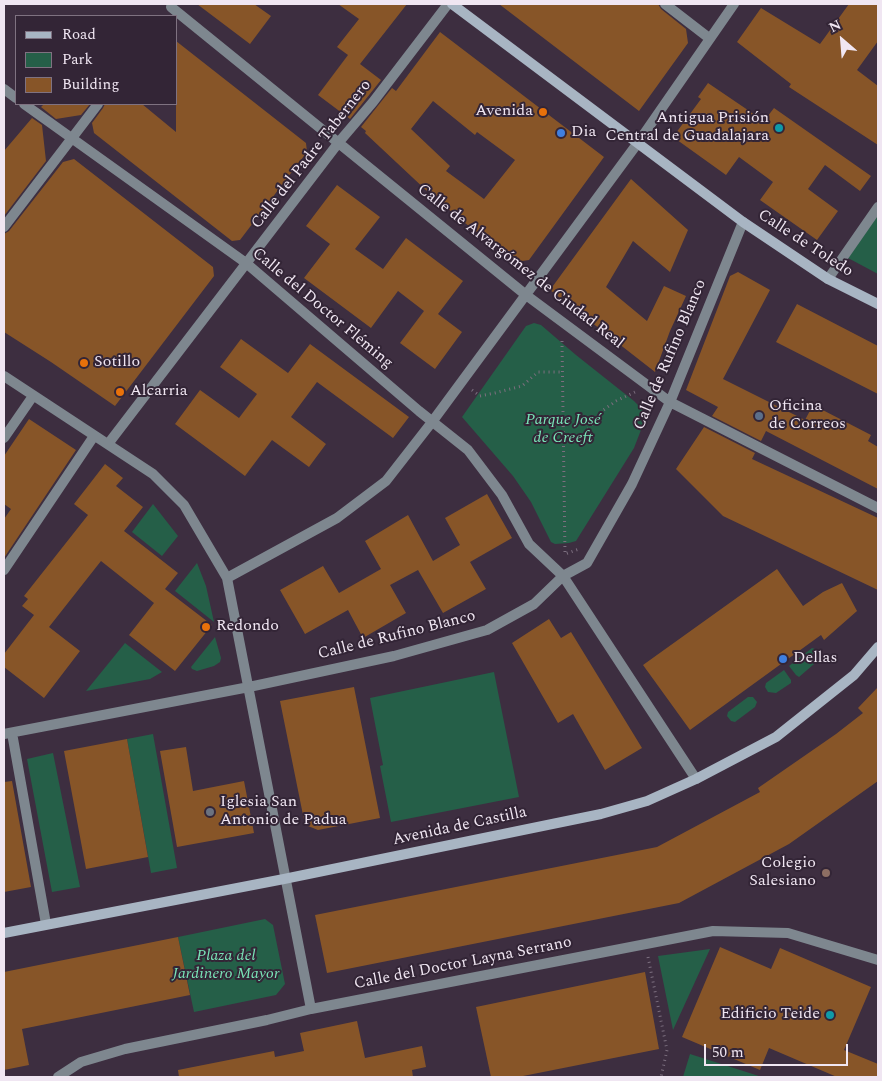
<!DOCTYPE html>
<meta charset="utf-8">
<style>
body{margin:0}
#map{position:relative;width:882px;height:1081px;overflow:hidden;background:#3d2e40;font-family:Spectral,serif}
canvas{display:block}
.frame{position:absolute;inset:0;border:5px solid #f0e6f2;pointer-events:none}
.legend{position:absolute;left:15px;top:15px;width:162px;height:90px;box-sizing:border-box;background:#332536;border:1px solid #7f7281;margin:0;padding:6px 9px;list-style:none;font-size:15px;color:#f0e6f2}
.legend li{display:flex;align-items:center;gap:10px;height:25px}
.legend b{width:25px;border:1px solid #7f7281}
.north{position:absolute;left:817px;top:15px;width:50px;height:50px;-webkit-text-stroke:4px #332536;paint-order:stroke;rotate:333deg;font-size:14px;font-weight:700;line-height:20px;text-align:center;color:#f0e6f2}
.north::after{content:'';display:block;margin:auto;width:18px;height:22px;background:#f0e6f2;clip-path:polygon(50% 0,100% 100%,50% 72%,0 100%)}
.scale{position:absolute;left:704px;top:1044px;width:144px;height:22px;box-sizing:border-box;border:2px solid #f0e6f2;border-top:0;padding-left:6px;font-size:15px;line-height:18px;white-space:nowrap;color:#f0e6f2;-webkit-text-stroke:4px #332536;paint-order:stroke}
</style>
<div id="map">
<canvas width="882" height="1081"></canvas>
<div class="frame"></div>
<ul class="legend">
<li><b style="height:6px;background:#a8b5c3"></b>Road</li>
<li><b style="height:14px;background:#255f48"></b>Park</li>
<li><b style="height:14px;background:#875528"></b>Building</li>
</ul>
<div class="north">N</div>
<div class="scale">50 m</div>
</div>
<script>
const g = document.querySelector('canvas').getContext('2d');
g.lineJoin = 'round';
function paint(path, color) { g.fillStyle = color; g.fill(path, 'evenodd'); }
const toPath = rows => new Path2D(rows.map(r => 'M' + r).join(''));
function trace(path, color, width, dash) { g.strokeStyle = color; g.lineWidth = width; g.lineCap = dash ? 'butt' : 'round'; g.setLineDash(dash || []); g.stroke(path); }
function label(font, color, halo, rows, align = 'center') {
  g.font = font + ' Spectral,serif'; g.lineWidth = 4; g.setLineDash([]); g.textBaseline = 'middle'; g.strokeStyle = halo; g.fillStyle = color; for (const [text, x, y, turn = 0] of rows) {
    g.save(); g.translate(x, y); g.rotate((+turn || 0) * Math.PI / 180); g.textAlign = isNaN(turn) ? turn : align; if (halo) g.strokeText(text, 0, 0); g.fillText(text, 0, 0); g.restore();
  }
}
paint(toPath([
 [878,215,878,274,848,258],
 [534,323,541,325,576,355,634,401,646,413,646,417,634,448,576,541,569,543,555,544,551,542,531,502,513,476,462,417,526,326],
 [153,504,178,536,162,556,132,532],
 [197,563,206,586,214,622,175,591],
 [215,637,221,658,220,662,214,666,197,671,192,669,191,667],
 [125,643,162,672,150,679,86,691],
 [812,648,818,650,822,655,821,658,799,677,796,675,789,666],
 [784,670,791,680,791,683,776,693,768,692,765,687,766,683],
 [494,672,519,797,391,822,380,766,383,765,370,698],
 [748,697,753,697,757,702,755,707,735,722,731,721,727,716,728,712],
 [153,734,177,868,151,873,127,739],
 [53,753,80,887,52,892,27,759],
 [265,919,273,925,285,984,276,995,194,1012,178,937],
 [710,949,673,1030,658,956],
 [690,1054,762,1077,683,1077]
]), '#255f48');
paint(toPath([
 [197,4,254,4,271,16,250,44],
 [338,4,407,4,360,64,381,80,350,119,318,95,348,55,337,47,359,19],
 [499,4,658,4,661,9,686,29,688,43,639,111],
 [849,4,878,4,878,41,857,70,878,86,878,145,789,87,791,84,737,42,761,8,820,44],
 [440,32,604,157,529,260,515,262,465,223,428,192,365,133,366,131,361,127,392,88,396,91],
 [433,101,475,135,477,132,515,160,484,199,446,171,450,166,411,129],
 [176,41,306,143,307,152,240,240,232,241,94,133,92,123,103,108,105,104,142,104,176,132],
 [708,83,764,121,774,108,871,176,860,191,825,165,808,189,838,211,817,240,760,200,773,182,739,157,726,175,673,137,701,99,698,97],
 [44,104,90,104,81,115,56,119,41,107],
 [32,118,42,125,46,161,4,216,4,151],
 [74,159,213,267,214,276,115,406,51,362,4,332,4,234,9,231,63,162],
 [631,179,688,230,670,272,633,241,606,287,647,321,664,286,686,296,670,331,655,372,550,290],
 [337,185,380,217,355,249,383,269,406,238,463,281,438,314,462,332,435,369,400,343,424,311,398,291,371,328,304,278,330,244,306,226],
 [738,272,770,290,723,379,805,420,813,405,871,435,868,441,878,447,878,489,766,431,761,441,712,416,718,407,686,390,730,276],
 [797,304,878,346,878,394,776,342],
 [241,339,288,373,310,344,409,417,393,438,317,382,291,417,326,444,309,467,272,440,245,476,175,424,200,390,239,418,257,394,220,367],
 [29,419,76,450,4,558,4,519,11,509,4,504,4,456],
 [704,427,755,453,752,459,878,518,878,590,723,516,676,469],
 [105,464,123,478,116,486,143,507,124,531,178,573,165,589,212,625,175,671,129,635,154,603,101,561,49,627,80,651,44,698,4,667,4,654,34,615,22,606,28,599,24,596,88,515,74,504],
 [487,494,512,538,470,562,486,589,443,613,418,570,390,585,406,613,363,638,348,610,305,634,280,590,323,566,339,593,381,569,365,541,408,515,433,561,460,545,445,518],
 [777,569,803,606,823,592,842,583,857,611,824,640,821,635,690,730,643,665],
 [549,619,561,638,571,632,642,748,605,770,573,714,558,723,512,643],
 [354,687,380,818,318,830,308,826,304,820,280,701],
 [878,687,878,781,789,844,679,903,327,973,315,915,657,847,760,792,758,788,836,734,863,713,858,708],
 [127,739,148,857,86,869,64,751],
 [186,747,193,791,244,781,254,833,177,847,160,751],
 [12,781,31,887,4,892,4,782],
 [178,937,190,995,22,1029,29,1065,4,1070,4,972],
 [720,947,771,969,780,948,871,987,844,1050,878,1064,878,1077,837,1077,769,1048,760,1070,682,1037],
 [645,972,659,1049,518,1077,491,1077,476,1007],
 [357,1021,365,1058,422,1046,426,1067,412,1070,413,1077,179,1077,178,1070,274,1051,275,1057,304,1051,300,1033]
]), '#875528');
trace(toPath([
 [562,341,565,554,579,549],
 [472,390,480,396,495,393,522,386,538,372,563,372],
 [564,442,579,441,602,411,616,401,635,392],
 [648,957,667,1050,661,1077]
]), '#7c6f7f', 3, [1, 4]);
trace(toPath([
 [665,4,709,38],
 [171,7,526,295,670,402,878,508],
 [4,89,16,98],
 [24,104,246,263,419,411,468,450,502,495,529,544,563,576,696,779],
 [4,227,98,104],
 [828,279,878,207],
 [4,376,153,474,184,505,227,578,311,1009],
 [4,438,33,396],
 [108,444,339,142,373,102,448,4],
 [4,570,94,436],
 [227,578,337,518,386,481,432,422,637,144,734,4],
 [12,733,46,924],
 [4,734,249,687,394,656,487,630,534,604,563,576,587,563,632,484,670,402,743,222],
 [58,1077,81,1062,125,1049,267,1020,311,1009,713,931,788,933,878,960]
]), '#7e878f', 10);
trace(toPath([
 [452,4,743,222,828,279,878,304],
 [4,933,284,879,601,814,647,801,696,779,776,737,854,675,878,647]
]), '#a8b5c3', 10);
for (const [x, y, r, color] of [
 [543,112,5,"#e8710a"],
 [779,128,5,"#0f9aa8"],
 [561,133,5,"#3f7fe0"],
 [84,363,5,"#e8710a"],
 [120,392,5,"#e8710a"],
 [759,416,5,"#5c6f8a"],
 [206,627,5,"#e8710a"],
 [783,659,5,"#3f7fe0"],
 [210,812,5,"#6b7280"],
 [826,873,5,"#8d6e63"],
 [830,1015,5,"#0f9aa8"]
]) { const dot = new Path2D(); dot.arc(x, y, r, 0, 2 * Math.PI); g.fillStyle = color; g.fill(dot); trace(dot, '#332536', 2); }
label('16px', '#f0e6f2', '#332536', [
 ["Avenida",533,112,"right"],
 ["Antigua Prisión",769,119,"right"],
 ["Central de Guadalajara",769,137,"right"],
 ["Dia",571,133],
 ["Sotillo",94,363],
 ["Alcarria",130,392],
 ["Oficina",769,407],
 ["de Correos",769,425],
 ["Redondo",216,627],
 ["Dellas",793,659],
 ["Iglesia San",220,803],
 ["Antonio de Padua",220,821],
 ["Colegio",816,864,"right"],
 ["Salesiano",816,882,"right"],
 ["Edificio Teide",820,1015,"right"]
], 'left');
label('16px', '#f0e6f2', '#332536', [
 ["Calle del Padre Tabernero",312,155,-52],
 ["Calle de Toledo",805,244,33],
 ["Calle de Alvargómez de Ciudad Real",520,267,38],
 ["Calle del Doctor Fléming",322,309,40],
 ["Calle de Rufino Blanco",671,355,-67],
 ["Calle de Rufino Blanco",397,636,-14],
 ["Avenida de Castilla",460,827,-12],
 ["Calle del Doctor Layna Serrano",463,964,-11]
]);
label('italic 16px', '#79e4b7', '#332536', [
 ["Parque José",563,421],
 ["de Creeft",563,439],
 ["Plaza del",226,957],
 ["Jardinero Mayor",226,975]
]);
</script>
